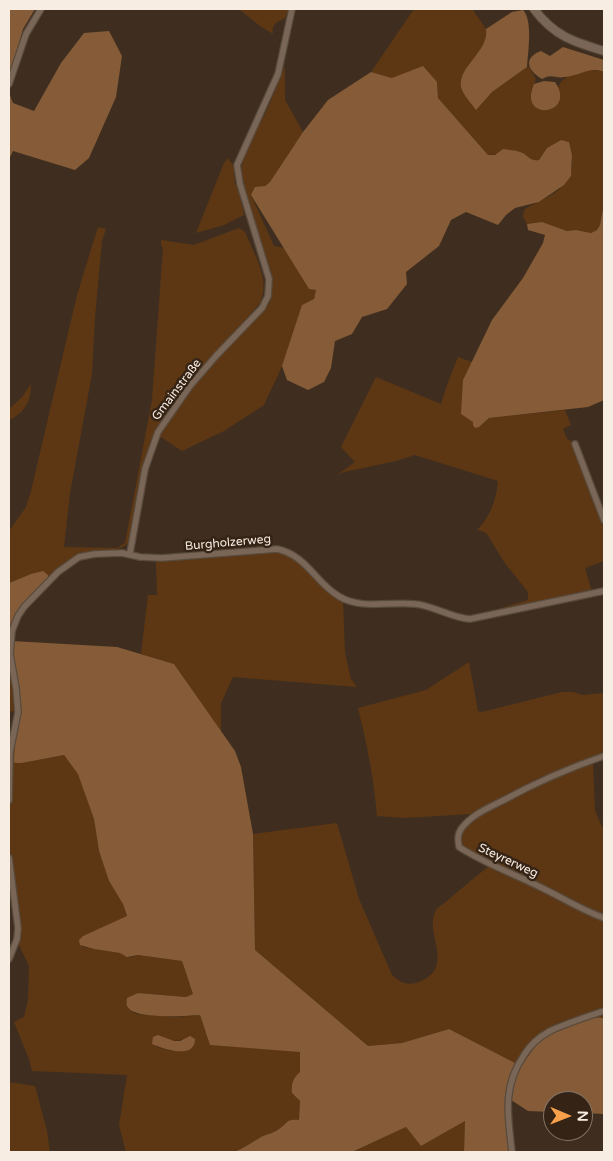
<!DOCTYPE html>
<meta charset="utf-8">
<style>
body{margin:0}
#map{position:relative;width:613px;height:1161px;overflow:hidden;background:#3f2e1f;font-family:"Varela Round",sans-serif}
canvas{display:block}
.frame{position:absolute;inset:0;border:10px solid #f8ede3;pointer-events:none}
.north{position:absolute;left:543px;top:1091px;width:50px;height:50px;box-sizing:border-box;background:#352415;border:1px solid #837467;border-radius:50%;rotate:91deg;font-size:14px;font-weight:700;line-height:20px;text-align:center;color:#f8ede3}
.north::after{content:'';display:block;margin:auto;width:18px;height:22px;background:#f9a04c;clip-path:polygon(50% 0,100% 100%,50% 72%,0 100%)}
</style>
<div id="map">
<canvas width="613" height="1161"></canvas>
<div class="frame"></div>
<div class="north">N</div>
</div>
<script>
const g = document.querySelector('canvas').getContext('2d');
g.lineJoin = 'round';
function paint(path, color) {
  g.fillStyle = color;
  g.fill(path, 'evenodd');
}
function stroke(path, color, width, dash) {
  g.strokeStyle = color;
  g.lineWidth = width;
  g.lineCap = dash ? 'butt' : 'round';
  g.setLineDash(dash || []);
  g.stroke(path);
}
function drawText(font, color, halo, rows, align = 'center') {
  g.font = font + ' "Varela Round",sans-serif';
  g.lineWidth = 5;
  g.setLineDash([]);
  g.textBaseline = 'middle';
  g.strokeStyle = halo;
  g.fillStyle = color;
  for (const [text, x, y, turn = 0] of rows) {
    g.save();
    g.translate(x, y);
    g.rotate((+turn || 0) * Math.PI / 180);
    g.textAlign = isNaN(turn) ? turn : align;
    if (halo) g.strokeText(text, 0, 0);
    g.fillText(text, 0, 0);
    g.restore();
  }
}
const green = new Path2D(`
 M 239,9 L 288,9 L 285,18 C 277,22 271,24 273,34 L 260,26 Z
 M 414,9 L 474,9 L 473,10 L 486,29 L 487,34 L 484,46 L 469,64 L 463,77 L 476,109 L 492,92 L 527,67 L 529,67 L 536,79 L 531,92 L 559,100 C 559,96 558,91 558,88 C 562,72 592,67 604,72 L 604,204 L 600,225 L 597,230 L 591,233 L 576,230 L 567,231 L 542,222 L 527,224 L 523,217 L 524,210 C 530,205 535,204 541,201 C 570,185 577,175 569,142 L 561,140 L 547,148 L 539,160 C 531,162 527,157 522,152 L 488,155 L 438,98 L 437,82 L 392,78 L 371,72 Z
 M 285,66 L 285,100 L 303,132 L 270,182 L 251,195 L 274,246 L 285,248 L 309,289 L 316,290 L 314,298 L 264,405 L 224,431 L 182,451 L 161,437 L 155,446 C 178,393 231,344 270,302 C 275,277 263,256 257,233 C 251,213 246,192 241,172 C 242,150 256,133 265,114 C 273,98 278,82 285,66 Z
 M 228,158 L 234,167 L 235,184 L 239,191 L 244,215 L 224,225 L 196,233 L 224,163 Z
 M 98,227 L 106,229 L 102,241 L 95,317 L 92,374 L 70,493 L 64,547 L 117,548 L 125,543 L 152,400 L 163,248 L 161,245 L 161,240 L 194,245 L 239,228 L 245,232 C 254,254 271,280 260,303 L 181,394 L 158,428 L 150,445 L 142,476 L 131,540 C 116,557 99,547 80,555 C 67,559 59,569 49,579 L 31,574 L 9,583 L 9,531 L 26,507 L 31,491 L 77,295 Z
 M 458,357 L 472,362 L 463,380 L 479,427 L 489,418 L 565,410 L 571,425 L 563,429 L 567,439 L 571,441 L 604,528 L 604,561 L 585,568 L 592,592 L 475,616 L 528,600 L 528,592 L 504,562 L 487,534 L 482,531 L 477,530 C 491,516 496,500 498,481 L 415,455 L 396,461 L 344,472 L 337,475 L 355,462 L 341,447 L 376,377 L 441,404 L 447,385 Z
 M 31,384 C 31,401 25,413 9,420 L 9,409 L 22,397 Z
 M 275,552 C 305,558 319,586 343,602 L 345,653 L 351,679 L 357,687 L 233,677 L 221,703 L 221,732 L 174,664 L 141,654 L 148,595 L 157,595 L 156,560 Z
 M 9,661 L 15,694 L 16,712 L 9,711 Z
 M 469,662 L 478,711 L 482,712 L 562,692 L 573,692 L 582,695 L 604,693 L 604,758 L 593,762 L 595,811 L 604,831 L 604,1018 L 584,1016 L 546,1032 L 521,1066 L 449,1029 L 402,1043 L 368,1046 L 255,950 L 253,834 L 337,823 L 359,899 L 392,975 C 401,983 407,986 419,982 C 457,967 423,933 436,910 C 438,907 445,903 448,900 C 461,889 475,877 489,866 L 458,848 C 451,829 459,827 471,814 L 404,818 L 377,816 C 374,779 367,744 358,708 L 426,690 Z
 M 15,742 L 22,763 L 64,755 L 79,774 L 94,819 L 99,851 L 109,881 L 123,904 L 127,917 L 83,936 L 83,947 L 120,953 L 131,957 L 138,955 L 182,961 L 193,994 L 186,997 L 138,993 L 127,1007 L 136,1014 L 146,1015 L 179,1017 L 200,1015 L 210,1045 L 300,1051 L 300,1072 L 295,1077 L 292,1093 L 300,1101 L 299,1121 C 285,1119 289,1122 279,1129 C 274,1133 267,1134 261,1137 C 252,1142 244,1148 234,1152 L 126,1152 L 119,1125 L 127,1075 L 32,1071 L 29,1059 L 14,1022 L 24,1017 L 28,1000 L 29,966 L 18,943 L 20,920 L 10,853 L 9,820 L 13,750 ZM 158,1035 C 167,1039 175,1044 184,1038 L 172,1051 L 157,1047 Z
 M 9,1082 L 35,1086 L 47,1131 L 50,1152 L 9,1151 Z
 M 465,1121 L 464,1152 L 352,1152 L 406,1127 L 421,1146 Z`);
const forest = new Path2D(`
 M 9,9 L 35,9 L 23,29 L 9,77 Z
 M 523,10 C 533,20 528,52 527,67 L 492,92 L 476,110 C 472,104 465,97 462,90 C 454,68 490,52 486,29 L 512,12 Z
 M 109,31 L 122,56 L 116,97 L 89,158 L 75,170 L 13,151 L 9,159 L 9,93 L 13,103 L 34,111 L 61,63 L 84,33 Z
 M 563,47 L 604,60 L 604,72 C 590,66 579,76 565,77 C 555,79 552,73 542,79 C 527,70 523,58 541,51 L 550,56 Z
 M 423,66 L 437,82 L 438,98 L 488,155 L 495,155 L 503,149 C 508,150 515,150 520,152 C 528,154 529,162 539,160 L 547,148 L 561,140 L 569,142 L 572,155 L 571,176 L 564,185 L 539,202 L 515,208 L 506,215 L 498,225 L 466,212 L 451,220 L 439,246 L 406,272 L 407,284 L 387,309 L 362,317 L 352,334 L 335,341 L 331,368 L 324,382 L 308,390 L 287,380 L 282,366 L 302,305 L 314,299 L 316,290 L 309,289 L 251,195 L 255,187 L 265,186 L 270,182 L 303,132 L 328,100 L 371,72 L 392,78 Z
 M 544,81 L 555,82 C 578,115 517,123 534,84 Z
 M 604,204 L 604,400 L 588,407 L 489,418 L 479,427 L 475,428 L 473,425 L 473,422 L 461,414 L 463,380 L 492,320 L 523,278 L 543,243 L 545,235 L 528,230 L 527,224 L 542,222 L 567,231 L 576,230 L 591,233 L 597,230 L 600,225 Z
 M 43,571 L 48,575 L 49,579 L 22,605 L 9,642 L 9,583 L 31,574 Z
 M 12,641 L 117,647 L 174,664 L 235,751 L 241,767 L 253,834 L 255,950 L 368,1046 L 402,1043 L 449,1029 L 521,1066 L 545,1033 L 584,1016 L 604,1018 L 604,1114 L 583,1113 L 583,1101 L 553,1101 L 553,1112 L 528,1111 L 508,1098 L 512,1152 L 464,1152 L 465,1121 L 421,1146 L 406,1127 L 352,1152 L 234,1152 C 244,1148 252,1142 261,1137 C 267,1134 274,1133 279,1129 C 289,1122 286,1119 299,1120 L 300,1101 L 292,1093 C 291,1084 293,1078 300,1072 L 300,1052 L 210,1045 L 200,1015 C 187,1016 133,1020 127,1006 C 126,1004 127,1000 127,998 L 138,993 L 186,997 L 193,994 L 182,961 L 138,955 L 127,957 L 120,953 L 94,949 L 80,945 L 79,940 L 83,936 L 127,916 L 123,904 L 109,881 L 99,851 L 94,819 L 78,774 L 64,755 L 22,763 L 15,763 L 14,761 L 15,742 L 20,707 Z
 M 158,1035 L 174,1041 L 180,1041 L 190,1036 L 195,1039 C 195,1060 163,1049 152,1044 L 153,1037 Z`);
const street = new Path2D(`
 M 9,84 L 26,34 L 41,9
 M 575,444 L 604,520
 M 130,553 L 145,469 L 158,432 L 190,386 L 216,356 L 262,308 L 268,296 L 269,279 L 240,184 L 237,165 L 278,74 L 292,9
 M 604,756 C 569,768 535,783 502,801 C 488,808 471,815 461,829 C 457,835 458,840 459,847 C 485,864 515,874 542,888 C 563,898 582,910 604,918
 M 9,800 L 10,752 L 18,712 L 16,688 L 10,654 L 12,631 L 18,616 L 24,607 L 58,572 L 79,557 L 95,554 L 122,553 L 140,557 L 162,558 L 277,549 C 307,555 316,584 340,597 C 363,610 391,601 415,604 C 435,606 451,618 470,619 L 604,591
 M 9,858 L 18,928 L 17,939 L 9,959
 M 512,1152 C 508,1116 502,1087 524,1055 C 530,1045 539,1037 550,1031 C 567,1023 586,1017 604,1011`);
const secondary = new Path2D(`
 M 534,9 C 554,36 574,42 604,51`);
const streetNames = [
 ["Gmainstraße",177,390,-53],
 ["Burgholzerweg",228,543,-5],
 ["Steyrerweg",508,861,25]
];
paint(green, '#5d3713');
paint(forest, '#855c37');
stroke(street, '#584a3c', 8);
stroke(secondary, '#584a3c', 10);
stroke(street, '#7a6656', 5.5);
stroke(secondary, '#7a6656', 8);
drawText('12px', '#f8ede3', '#352415', streetNames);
</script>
